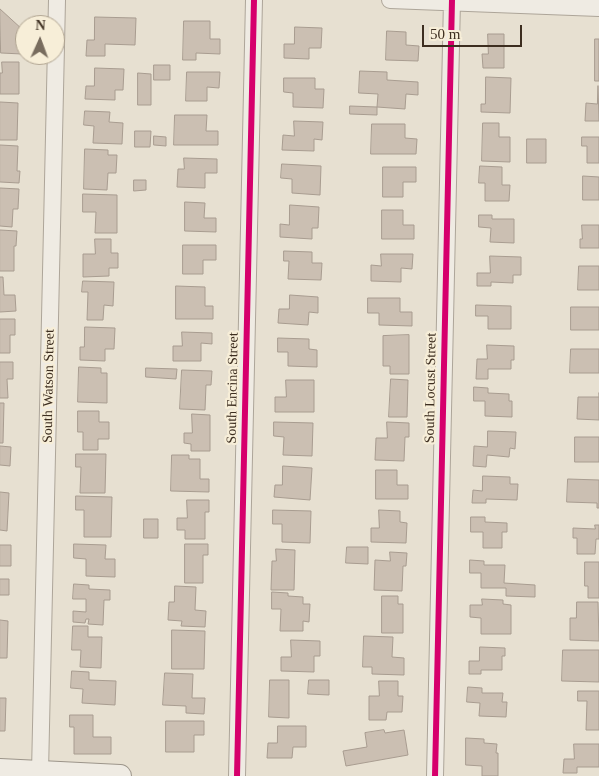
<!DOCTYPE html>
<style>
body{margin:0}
#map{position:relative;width:599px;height:776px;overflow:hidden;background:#e7e0d1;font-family:"Times New Roman",serif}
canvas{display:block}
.north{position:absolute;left:15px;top:15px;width:50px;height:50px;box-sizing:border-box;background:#f7eed8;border:1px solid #ada18e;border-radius:50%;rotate:2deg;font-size:14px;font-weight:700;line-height:20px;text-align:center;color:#3d2e20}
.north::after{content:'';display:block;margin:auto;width:18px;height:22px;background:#786c5e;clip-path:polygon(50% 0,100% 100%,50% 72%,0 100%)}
.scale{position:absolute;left:422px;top:25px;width:100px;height:22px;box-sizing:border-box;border:2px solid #3d2e20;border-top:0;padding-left:6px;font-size:15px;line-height:18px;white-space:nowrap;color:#3d2e20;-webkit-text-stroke:4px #f7eed8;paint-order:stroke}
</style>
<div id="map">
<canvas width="599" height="776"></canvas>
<div class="north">N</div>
<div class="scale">50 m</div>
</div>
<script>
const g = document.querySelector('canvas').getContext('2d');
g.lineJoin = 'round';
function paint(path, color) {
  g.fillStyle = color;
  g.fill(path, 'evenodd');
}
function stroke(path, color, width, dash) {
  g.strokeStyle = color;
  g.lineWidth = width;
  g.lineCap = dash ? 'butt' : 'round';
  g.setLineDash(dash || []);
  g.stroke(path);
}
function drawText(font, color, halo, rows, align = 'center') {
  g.font = font + ' "Times New Roman",serif';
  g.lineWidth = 4.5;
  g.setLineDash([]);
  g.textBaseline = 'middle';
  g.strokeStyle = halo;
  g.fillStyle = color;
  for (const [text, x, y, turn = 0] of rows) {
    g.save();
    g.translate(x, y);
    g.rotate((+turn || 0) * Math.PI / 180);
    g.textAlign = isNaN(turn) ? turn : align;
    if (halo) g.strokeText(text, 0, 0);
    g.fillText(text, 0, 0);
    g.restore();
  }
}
const building = new Path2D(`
 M 0,9 L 23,30 L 22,54 L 1,53 Z
 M 95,17 L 136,18 L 135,45 L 105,44 L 105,56 L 86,56 L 87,40 L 94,40 Z
 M 184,21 L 210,21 L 210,39 L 220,39 L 220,54 L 196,53 L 196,60 L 183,60 Z
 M 295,27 L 322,28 L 321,48 L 309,48 L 309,59 L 284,58 L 284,44 L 294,44 Z
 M 387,31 L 406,32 L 406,45 L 419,46 L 418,61 L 386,60 Z
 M 488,34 L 504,34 L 504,68 L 483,68 L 482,54 L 488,54 Z
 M 595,39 L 599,39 L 599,81 L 595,81 Z
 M 2,62 L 19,62 L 19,94 L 0,94 L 0,73 L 2,73 Z
 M 154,65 L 170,65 L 170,80 L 154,80 Z
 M 95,68 L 124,69 L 123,90 L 115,90 L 115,100 L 85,99 L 86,86 L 94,86 Z
 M 360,71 L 387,72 L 387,80 L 418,82 L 418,95 L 406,94 L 405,109 L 377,107 L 378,94 L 359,93 Z
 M 187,72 L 220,72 L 219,88 L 207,87 L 207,101 L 186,101 Z
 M 138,73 L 151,74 L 151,105 L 138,105 Z
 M 486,77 L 511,78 L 510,113 L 481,112 L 481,104 L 485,104 Z
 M 284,78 L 315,78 L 315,89 L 324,89 L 323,108 L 293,107 L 293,93 L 284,92 Z
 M 598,86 L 599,121 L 585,121 L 586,103 L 597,104 Z
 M 0,102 L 18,103 L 17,140 L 0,140 Z
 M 350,106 L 377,107 L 377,115 L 350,114 Z
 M 85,111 L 110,112 L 109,122 L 123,123 L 122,144 L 93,143 L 94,126 L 84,125 Z
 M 175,115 L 207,115 L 206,131 L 218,131 L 218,145 L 174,145 Z
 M 294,121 L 323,122 L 322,140 L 314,139 L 314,151 L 282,150 L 283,135 L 294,136 Z
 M 483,123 L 499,123 L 499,137 L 510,137 L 510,162 L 482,161 Z
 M 372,124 L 405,124 L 405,138 L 417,139 L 416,154 L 371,154 Z
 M 135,131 L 151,131 L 150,147 L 135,147 Z
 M 154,136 L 166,137 L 166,146 L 154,145 Z
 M 582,137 L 599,137 L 599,163 L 587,163 L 587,146 L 582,146 Z
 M 527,139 L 546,139 L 546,163 L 527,163 Z
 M 0,145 L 18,146 L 17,171 L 20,171 L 19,183 L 0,182 Z
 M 85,149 L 108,150 L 108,155 L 117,155 L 116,173 L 108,173 L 107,190 L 84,189 Z
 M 184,158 L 217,159 L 217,173 L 205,173 L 205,188 L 177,187 L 178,169 L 184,169 Z
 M 282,164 L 321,166 L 320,195 L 292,193 L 292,179 L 281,178 Z
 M 480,166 L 502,167 L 502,185 L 510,185 L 509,201 L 485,201 L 485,183 L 479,183 Z
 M 383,167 L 416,167 L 416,182 L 403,182 L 403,197 L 383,197 Z
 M 583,176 L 599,177 L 599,200 L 583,200 Z
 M 134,180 L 146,180 L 146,190 L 134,191 Z
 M 0,188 L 19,189 L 18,209 L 13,209 L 12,227 L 0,226 Z
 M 83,194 L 117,195 L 117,233 L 95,233 L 96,212 L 83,212 Z
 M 185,202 L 205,203 L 204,218 L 216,218 L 216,232 L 185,231 Z
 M 290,205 L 319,207 L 318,228 L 312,228 L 312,239 L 280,237 L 280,224 L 289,225 Z
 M 382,210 L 403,210 L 403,225 L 414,225 L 414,239 L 382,239 Z
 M 479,215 L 492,215 L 492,219 L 514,219 L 514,243 L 490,242 L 491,228 L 479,227 Z
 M 582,225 L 599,225 L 599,248 L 580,248 L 580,239 L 582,239 Z
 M 0,230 L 17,231 L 16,246 L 14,246 L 14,271 L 0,271 Z
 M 95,239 L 111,239 L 111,253 L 118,253 L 118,268 L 109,268 L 109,276 L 83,277 L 83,254 L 95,254 Z
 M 183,245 L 216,245 L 216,260 L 203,260 L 203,274 L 183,274 Z
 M 284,251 L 312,252 L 312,263 L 322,263 L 321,280 L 288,279 L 289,261 L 284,261 Z
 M 381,254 L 413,254 L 412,269 L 401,268 L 401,282 L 371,281 L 371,265 L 381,266 Z
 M 490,256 L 521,257 L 521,275 L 513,275 L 513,283 L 491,282 L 491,286 L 477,286 L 477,273 L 490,273 Z
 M 579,266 L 599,266 L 599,290 L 578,290 Z
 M 0,277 L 3,277 L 4,295 L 15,295 L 16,311 L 0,312 Z
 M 83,281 L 114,282 L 113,306 L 104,305 L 103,320 L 87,320 L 88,292 L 82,292 Z
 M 176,286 L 205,287 L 205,306 L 213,306 L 213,319 L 176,319 Z
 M 290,295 L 318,297 L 318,313 L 309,312 L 308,325 L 278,323 L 279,309 L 289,309 Z
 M 368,298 L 400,298 L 400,312 L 412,312 L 412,326 L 379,325 L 379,313 L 368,313 Z
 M 476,305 L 511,306 L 511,329 L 488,329 L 488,316 L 476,316 Z
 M 571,307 L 599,307 L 599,330 L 571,330 Z
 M 0,319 L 15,319 L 15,335 L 10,335 L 10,353 L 0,353 Z
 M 85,327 L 115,328 L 114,349 L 105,349 L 105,361 L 80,360 L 80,347 L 84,347 Z
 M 182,332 L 212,333 L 212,344 L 201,343 L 201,361 L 173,361 L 173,346 L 182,346 Z
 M 409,335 L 409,374 L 390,374 L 390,366 L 383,366 L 383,336 Z
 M 278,338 L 309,339 L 309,349 L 317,350 L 317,367 L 288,366 L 288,352 L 278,352 Z
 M 487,345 L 514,346 L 514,360 L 511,360 L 511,369 L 488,369 L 488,379 L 476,379 L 477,359 L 487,359 Z
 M 571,349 L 599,349 L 599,373 L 570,373 Z
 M 0,362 L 13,362 L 13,379 L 7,379 L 8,398 L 0,398 Z
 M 79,367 L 101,368 L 101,373 L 107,373 L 107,403 L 78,402 Z
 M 146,368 L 177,369 L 176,379 L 146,377 Z
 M 182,370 L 212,371 L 211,385 L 206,385 L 205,410 L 180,409 Z
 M 391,379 L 408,380 L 407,417 L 389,417 Z
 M 286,380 L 314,380 L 314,412 L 275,412 L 275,397 L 286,397 Z
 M 474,387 L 488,388 L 488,393 L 509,394 L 509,401 L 512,401 L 512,417 L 485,416 L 485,401 L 474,401 Z
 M 599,393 L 599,420 L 577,419 L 578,397 L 599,397 Z
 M 0,403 L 4,403 L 3,443 L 0,443 Z
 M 78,411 L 99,411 L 99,422 L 109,422 L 109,439 L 98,439 L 98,450 L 83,450 L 83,432 L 78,432 Z
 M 192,414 L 210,415 L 210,451 L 191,451 L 191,444 L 184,443 L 184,433 L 192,433 Z
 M 274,422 L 313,423 L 312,456 L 283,455 L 284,437 L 274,436 Z
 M 387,422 L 409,423 L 409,437 L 405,437 L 404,461 L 375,460 L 376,438 L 387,438 Z
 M 488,431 L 516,432 L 515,449 L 510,448 L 509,457 L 487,455 L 486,467 L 473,466 L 474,446 L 487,447 Z
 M 575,437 L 599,437 L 599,462 L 575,462 Z
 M 0,446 L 11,447 L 10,466 L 0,465 Z
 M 76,454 L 106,454 L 105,493 L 80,493 L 81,467 L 76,467 Z
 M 172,455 L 189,455 L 189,459 L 200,459 L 200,479 L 209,479 L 209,492 L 171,491 Z
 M 283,466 L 312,468 L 310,500 L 274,497 L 275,485 L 282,485 Z
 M 376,470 L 397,470 L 397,485 L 408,485 L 408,499 L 376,499 Z
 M 483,476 L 510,477 L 510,484 L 518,484 L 517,500 L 486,499 L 486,503 L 472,503 L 473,490 L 482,491 Z
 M 568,479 L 599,480 L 599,508 L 597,508 L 597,503 L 567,502 Z
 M 0,492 L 9,493 L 7,531 L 0,530 Z
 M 76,496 L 112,497 L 111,537 L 84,537 L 84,510 L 76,510 Z
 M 187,500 L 209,500 L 209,512 L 205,512 L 205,539 L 185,539 L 185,530 L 177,530 L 177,518 L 187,518 Z
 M 273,510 L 311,511 L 310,543 L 282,542 L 282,524 L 273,524 Z
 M 379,510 L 400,511 L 400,522 L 407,523 L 406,543 L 371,542 L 371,528 L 379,528 Z
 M 471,517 L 485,517 L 485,522 L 507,523 L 507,532 L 502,532 L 502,548 L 483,548 L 483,532 L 471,532 Z
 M 144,519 L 158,519 L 158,538 L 144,538 Z
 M 595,525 L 599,525 L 599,539 L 596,539 L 595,554 L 577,554 L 577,538 L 573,538 L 573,528 L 595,529 Z
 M 74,544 L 106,545 L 105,559 L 115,559 L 115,577 L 86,576 L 86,559 L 74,558 Z
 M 185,544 L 208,544 L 208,555 L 203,555 L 203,583 L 185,583 Z
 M 0,545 L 11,545 L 11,566 L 0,566 Z
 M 347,547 L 368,547 L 368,564 L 346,563 Z
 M 276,549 L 295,550 L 294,590 L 271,590 L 272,561 L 276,561 Z
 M 390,552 L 407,553 L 406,566 L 403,566 L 402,591 L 374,590 L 375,560 L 390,561 Z
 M 470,560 L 484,561 L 484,565 L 505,565 L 504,583 L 535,585 L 535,597 L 506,596 L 506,588 L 481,588 L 481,573 L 470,573 Z
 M 585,562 L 599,562 L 599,598 L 588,598 L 588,586 L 585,586 Z
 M 0,579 L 9,579 L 9,595 L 0,595 Z
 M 74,584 L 89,585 L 89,589 L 110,590 L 110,600 L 104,600 L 103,625 L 88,624 L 89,619 L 86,619 L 85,623 L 73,622 L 73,611 L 86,612 L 86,599 L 73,599 Z
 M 175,586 L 196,587 L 195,610 L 206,611 L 205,627 L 181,626 L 182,621 L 168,620 L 169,602 L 174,602 Z
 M 272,592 L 288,593 L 288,596 L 303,597 L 303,604 L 310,604 L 309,622 L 303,621 L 303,631 L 280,631 L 281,609 L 272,609 Z
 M 382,596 L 398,596 L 398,604 L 403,604 L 403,633 L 382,633 Z
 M 482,599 L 503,600 L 503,604 L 511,605 L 511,634 L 481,634 L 481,618 L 470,617 L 470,605 L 482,605 Z
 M 577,602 L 598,602 L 599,641 L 570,640 L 570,618 L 576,618 Z
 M 0,620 L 8,621 L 7,658 L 0,658 Z
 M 73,626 L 88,626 L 88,637 L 102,637 L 101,668 L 80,667 L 81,650 L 72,650 Z
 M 172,630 L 205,631 L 204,669 L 172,669 Z
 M 364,636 L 393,637 L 392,657 L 404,658 L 404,675 L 372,674 L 372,667 L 363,667 Z
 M 291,640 L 320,641 L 320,656 L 314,656 L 314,672 L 281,671 L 281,657 L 291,657 Z
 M 480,647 L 505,648 L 505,656 L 502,656 L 502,670 L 481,670 L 481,674 L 469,674 L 469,661 L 479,661 Z
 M 563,650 L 599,650 L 599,682 L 562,681 Z
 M 72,671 L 89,672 L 89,680 L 116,681 L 115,705 L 82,703 L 83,689 L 71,688 Z
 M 165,673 L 193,674 L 192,698 L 205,698 L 204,714 L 186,713 L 186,706 L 163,705 Z
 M 270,680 L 289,680 L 289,718 L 269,717 Z
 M 309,680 L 329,680 L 329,695 L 308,694 Z
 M 379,681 L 398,681 L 398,696 L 403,696 L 402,712 L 387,712 L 386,720 L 369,720 L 369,696 L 379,696 Z
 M 468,687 L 482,688 L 482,693 L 503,693 L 502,702 L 507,702 L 506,717 L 479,716 L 480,703 L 467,702 Z
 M 578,691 L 599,691 L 599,730 L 586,730 L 587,701 L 578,701 Z
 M 0,698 L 6,698 L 5,731 L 0,731 Z
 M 70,715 L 93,715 L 93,737 L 111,737 L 111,754 L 74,754 L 74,727 L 70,727 Z
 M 166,721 L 204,721 L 204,735 L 194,735 L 194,752 L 166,752 Z
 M 278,726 L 306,726 L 306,747 L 293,747 L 292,758 L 267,758 L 268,743 L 277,743 Z
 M 384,730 L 385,733 L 404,730 L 408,755 L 346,766 L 343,751 L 367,747 L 365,733 Z
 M 466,738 L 484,739 L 484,743 L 497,744 L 496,753 L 498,753 L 498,776 L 482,776 L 482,766 L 466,765 Z
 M 574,744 L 599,744 L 599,767 L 577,767 L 577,773 L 563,773 L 564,759 L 574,759 Z`);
const street = new Path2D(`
 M 390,0 L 599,8
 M 40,772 L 57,0
 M 237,776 L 254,0
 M 435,776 L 452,0`);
const secondary = new Path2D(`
 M 0,770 L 120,776`);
const cycleway = new Path2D(`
 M 237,776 L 254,0
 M 435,776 L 452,0`);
const streetNames = [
 ["South Watson Street",49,386,-89],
 ["South Encina Street",233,388,-89],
 ["South Locust Street",431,388,-89]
];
paint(building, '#cbbfb2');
stroke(building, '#a89c90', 1);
stroke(street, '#ada599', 18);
stroke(secondary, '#9c958a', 24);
stroke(street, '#efebe3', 16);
stroke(secondary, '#efebe3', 22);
stroke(cycleway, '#d6006c', 6);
drawText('14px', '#3d2e20', '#f7eed8', streetNames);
</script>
